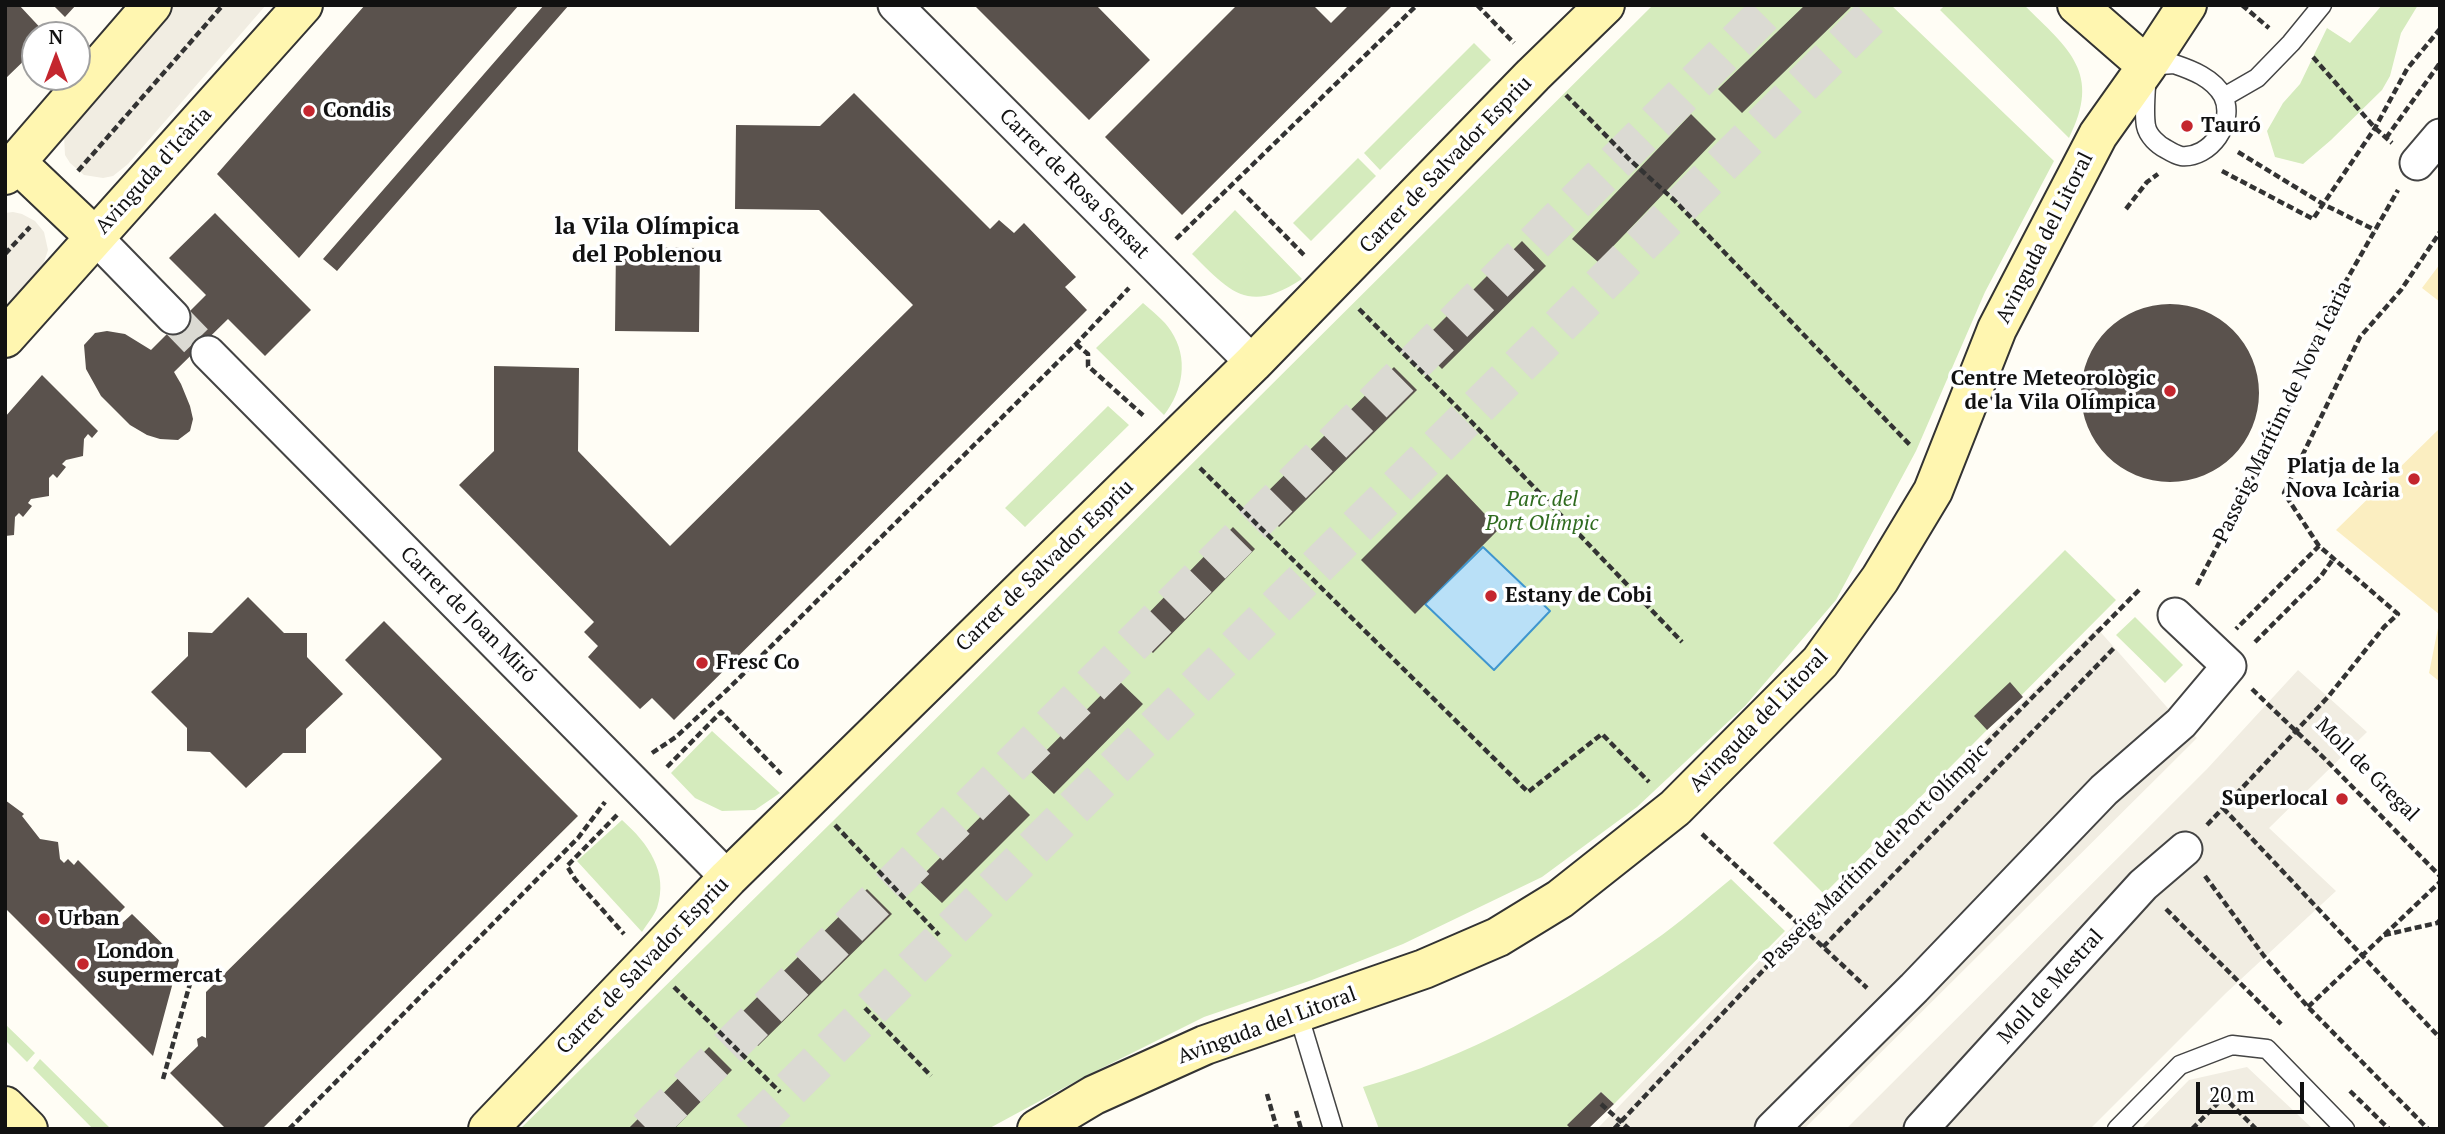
<!DOCTYPE html>
<meta charset="utf-8">
<style>
body{margin:0}
#map{position:relative;width:2445px;height:1134px;overflow:hidden;background:#fffdf5;font-family:"PT Serif",serif}
canvas{display:block}
.frame{position:absolute;inset:0;border:7px solid #111;pointer-events:none}
.north{position:absolute;left:21px;top:21px;width:70px;height:70px;box-sizing:border-box;background:#fff;border:2px solid #a0a0a0;border-radius:50%;rotate:0deg;font-size:19px;font-weight:700;line-height:28px;text-align:center;color:#111}
.north::after{content:'';display:block;margin:auto;width:24px;height:32px;background:#c4262e;clip-path:polygon(50% 0,100% 100%,50% 72%,0 100%)}
.scale{position:absolute;left:2196px;top:1082px;width:108px;height:32px;box-sizing:border-box;border:4px solid #111;border-top:0;padding-left:9px;font-size:21px;line-height:24px;white-space:nowrap;color:#111;-webkit-text-stroke:5px #fff;paint-order:stroke}
</style>
<div id="map">
<canvas width="2445" height="1134"></canvas>
<div class="frame"></div>
<div class="north">N</div>
<div class="scale">20 m</div>
</div>
<script>
const g = document.querySelector('canvas').getContext('2d');
g.lineJoin = 'round';
function paint(path, color) {
  g.fillStyle = color;
  g.fill(path, 'evenodd');
}
function stroke(path, color, width, dash) {
  g.strokeStyle = color;
  g.lineWidth = width;
  g.lineCap = dash ? 'butt' : 'round';
  g.setLineDash(dash || []);
  g.stroke(path);
}
function drawText(font, color, halo, rows, align = 'center') {
  g.font = font + ' "PT Serif",serif';
  g.lineWidth = 7;
  g.setLineDash([]);
  g.textBaseline = 'middle';
  g.strokeStyle = halo;
  g.fillStyle = color;
  for (const [text, x, y, turn = 0] of rows) {
    g.save();
    g.translate(x, y);
    g.rotate((+turn || 0) * Math.PI / 180);
    g.textAlign = isNaN(turn) ? turn : align;
    if (halo) g.strokeText(text, 0, 0);
    g.fillText(text, 0, 0);
    g.restore();
  }
}
const green = new Path2D(`
 M 1653,5 L 1891,5 L 2054,161 L 1985,292 L 1916,451 L 1836,600 L 1745,706 L 1637,807 L 1542,877 L 1403,944 L 1312,980 L 1204,1017 L 1084,1077 L 988,1129 L 520,1129 L 832,822 Z
 M 1945,5 L 2024,5 C 2069,49 2102,73 2069,138 L 1940,10 Z
 M 2382,5 L 2418,5 L 2401,33 L 2390,76 L 2382,90 L 2331,140 L 2303,164 L 2275,157 L 2267,131 L 2283,103 L 2300,84 L 2327,28 L 2350,43 Z
 M 1474,43 L 1491,60 L 1380,170 L 1364,153 Z
 M 1358,158 L 1376,176 L 1311,241 L 1293,223 Z
 M 1235,210 L 1302,279 C 1249,314 1231,293 1192,254 Z
 M 1143,303 C 1152,311 1164,320 1171,331 C 1189,358 1183,391 1164,415 L 1096,348 Z
 M 1108,406 L 1129,425 L 1025,527 L 1005,508 Z
 M 2065,550 L 2116,600 L 1824,894 L 1773,843 Z
 M 2135,617 L 2183,665 L 2165,683 L 2116,635 Z
 M 712,731 L 780,793 L 755,810 L 722,811 L 695,798 L 671,773 Z
 M 622,820 C 648,843 669,872 657,908 C 654,916 647,924 642,932 L 577,861 Z
 M 1731,879 L 1785,931 L 1614,1104 L 1601,1092 L 1568,1125 L 1571,1129 L 1379,1129 L 1363,1087 C 1467,1058 1564,1004 1652,942 C 1680,923 1705,900 1731,879 Z
 M 5,1024 L 35,1053 L 27,1062 L 5,1040 Z
 M 40,1059 L 111,1129 L 93,1129 L 33,1068 Z`);
const sand = new Path2D(`
 M 2440,264 L 2440,302 L 2422,288 Z
 M 2440,428 L 2440,615 L 2336,530 Z
 M 2440,618 L 2440,682 L 2429,673 Z`);
const plaza = new Path2D(`
 M 170,5 L 266,5 L 128,164 L 113,176 L 103,178 L 84,175 L 70,163 L 65,155 L 64,135 Z
 M 13,212 L 22,214 L 35,221 L 44,232 L 48,250 L 42,268 L 5,310 L 5,213 Z
 M 2097,628 L 2181,723 L 2197,738 L 1804,1129 L 1597,1129 L 1797,922 L 1818,904 Z
 M 2298,670 L 2367,732 L 2269,828 L 2336,891 L 2226,993 L 2090,1129 L 1846,1129 L 2207,769 Z
 M 2247,1067 L 2313,1129 L 2141,1129 L 2189,1080 Z`);
const water = new Path2D(`
 M 1483,547 L 1550,611 L 1494,670 L 1425,604 Z`);
const building = new Path2D(`
 M 5,5 L 19,5 L 47,35 L 35,35 L 35,50 L 5,79 Z
 M 53,5 L 76,5 L 65,17 Z
 M 365,5 L 519,5 L 299,258 L 217,174 Z
 M 544,5 L 569,5 L 337,271 L 323,259 Z
 M 974,5 L 1096,5 L 1150,60 L 1089,120 Z
 M 1237,5 L 1313,5 L 1331,23 L 1349,5 L 1393,5 L 1182,215 L 1105,137 Z
 M 1805,5 L 1853,5 L 1742,113 L 1718,89 Z
 M 854,93 L 990,229 L 999,220 L 1014,233 L 1024,223 L 1076,277 L 1065,287 L 1087,310 L 674,720 L 652,698 L 640,709 L 588,657 L 598,646 L 584,632 L 594,622 L 459,485 L 494,451 L 494,366 L 579,368 L 578,451 L 670,546 L 913,305 L 819,210 L 735,209 L 736,125 L 820,126 Z
 M 1691,114 L 1716,139 L 1598,262 L 1572,239 Z
 M 2189,121 L 2194,130 L 2185,130 L 2180,122 Z
 M 215,213 L 311,310 L 265,356 L 228,319 L 174,372 L 181,384 L 190,406 L 193,419 L 190,431 L 178,440 L 160,439 L 147,435 L 130,425 L 101,396 L 86,369 L 84,345 L 95,333 L 107,331 L 125,334 L 151,350 L 206,295 L 169,258 Z
 M 1522,241 L 1546,266 L 1442,369 L 1418,345 Z
 M 616,247 L 700,248 L 699,332 L 615,331 Z
 M2081 393a89 89 0 1 1 178 0a89 89 0 1 1-178 0Z
 M 1394,367 L 1417,390 L 1279,527 L 1256,503 Z
 M 42,375 L 98,431 L 92,438 L 88,434 L 84,439 L 83,456 L 66,460 L 62,464 L 66,467 L 57,478 L 53,474 L 49,478 L 49,496 L 31,499 L 28,503 L 32,506 L 23,517 L 19,513 L 15,517 L 14,535 L 5,536 L 5,417 Z
 M 1447,474 L 1499,529 L 1415,614 L 1361,560 Z
 M 1233,527 L 1255,549 L 1153,653 L 1130,632 Z
 M 248,597 L 284,633 L 307,633 L 307,657 L 343,694 L 306,729 L 306,753 L 283,753 L 246,788 L 210,752 L 187,751 L 187,728 L 151,692 L 188,656 L 188,632 L 212,633 Z
 M 384,621 L 578,816 L 262,1129 L 226,1129 L 170,1073 L 198,1046 L 197,1039 L 202,1036 L 206,1038 L 206,992 L 442,759 L 345,660 Z
 M 1117,679 L 1143,704 L 1054,794 L 1028,769 Z
 M 2010,682 L 2023,697 L 1987,730 L 1974,716 Z
 M 1006,791 L 1030,815 L 942,903 L 918,880 Z
 M 5,800 L 24,814 L 22,816 L 40,839 L 58,842 L 60,859 L 64,863 L 68,859 L 74,865 L 78,860 L 125,907 L 113,919 L 119,926 L 132,914 L 179,960 L 153,1056 L 5,908 Z
 M 867,889 L 892,914 L 758,1046 L 733,1021 Z
 M 709,1047 L 732,1070 L 674,1129 L 628,1129 Z
 M 1601,1092 L 1614,1104 L 1588,1129 L 1571,1129 L 1567,1125 Z`);
const streetTunnel = new Path2D(`
 M 173,317 L 208,353`);
const highwayTunnel = new Path2D(`
 M 647,1129 L 1773,5
 M 750,1129 L 1883,5`);
const path = new Path2D(`
 M 1477,5 L 1514,43
 M 2242,5 L 2269,28
 M 2313,57 L 2375,128 L 2392,143
 M 1566,95 L 1630,160 L 1674,200 L 1910,445
 M 2386,138 L 2440,63
 M 2238,152 L 2323,204 L 2375,230
 M 78,171 L 223,5
 M 2222,171 L 2313,219 L 2375,128 L 2407,69 L 2440,29
 M 1240,190 L 1306,257
 M 2126,209 L 2147,182 L 2158,174
 M 1176,239 L 1417,5
 M 5,254 L 30,227
 M 1359,309 L 1463,413 L 1682,642
 M 1076,344 L 1088,354 L 1088,366 L 1145,417
 M 1200,468 L 1528,792 L 1602,734 L 1649,782
 M 2319,546 L 2284,493 L 2360,337 L 2401,290 L 2440,232
 M 2197,585 L 2285,417 L 2318,330 L 2398,190
 M 2255,642 L 2321,576 L 2334,558
 M 2252,689 L 2325,759 L 2440,876
 M 652,753 L 676,737 L 728,689 L 1076,344 L 1129,288
 M 667,767 L 721,712 L 781,774
 M 2223,808 L 2440,1038
 M 617,815 L 567,866 L 575,879 L 624,934
 M 835,825 L 939,935
 M 2207,825 L 2328,697 L 2384,627 L 2398,614 L 2319,546 L 2236,629
 M 1702,834 L 1867,988
 M 2205,876 L 2264,956 L 2308,1007 L 2428,1129
 M 2166,909 L 2281,1024
 M 2384,935 L 2437,923 L 2440,920
 M 1823,947 L 2115,647
 M 674,987 L 780,1092
 M 2308,1007 L 2440,882
 M 865,1008 L 931,1076
 M 163,1079 L 193,973
 M 2350,1091 L 2389,1129
 M 1267,1094 L 1277,1129
 M 1601,1104 L 1629,1129
 M 1296,1111 L 1301,1129
 M 289,1129 L 578,838 L 605,802
 M 1614,1129 L 1803,928 L 2141,588
 M 2192,1129 L 2224,1097 L 2256,1129`);
const lane = new Path2D(`
 M 2174,64 C 2192,70 2213,78 2223,96 C 2236,122 2210,159 2181,156 C 2176,155 2171,152 2166,149 C 2158,145 2148,136 2146,126 C 2143,109 2147,83 2147,66 Z
 M 2224,97 L 2257,78 L 2291,43 L 2322,5
 M 1298,1013 L 1333,1129
 M 2117,1129 L 2180,1065 L 2232,1045 L 2267,1049 L 2345,1129`);
const street = new Path2D(`
 M 895,5 L 1253,363
 M 2417,163 L 2440,136
 M 95,237 L 173,317
 M 208,353 L 728,878
 M 1772,1129 L 1914,988 L 2104,790 L 2181,723 L 2229,666 L 2175,615
 M 1921,1129 L 2143,885 L 2185,849`);
const secondary = new Path2D(`
 M 2077,5 L 2147,66
 M 16,162 L 95,237
 M 5,175 L 152,5
 M 5,338 L 303,5
 M 5,1106 L 28,1129
 M 488,1129 L 728,878 L 1253,363 L 1533,75 L 1605,5
 M 1037,1129 L 1094,1095 L 1205,1045 L 1424,969 L 1498,937 L 1560,899 L 1675,808 L 1820,662 L 1880,579 L 1933,491 L 1997,329 L 2098,135 L 2147,66 L 2187,5`);
const markers = [
 [309,111,7,"#c4262e"],
 [2187,126,7,"#c4262e"],
 [2170,391,7,"#c4262e"],
 [2414,479,7,"#c4262e"],
 [1491,596,7,"#c4262e"],
 [702,663,7,"#c4262e"],
 [2342,799,7,"#c4262e"],
 [44,919,7,"#c4262e"],
 [83,964,7,"#c4262e"]
];
const poiNames = [
 ["Condis",323,111],
 ["Tauró",2201,126],
 ["Centre Meteorològic",2156,379,"right"],
 ["de la Vila Olímpica",2156,403,"right"],
 ["Platja de la",2400,467,"right"],
 ["Nova Icària",2400,491,"right"],
 ["Estany de Cobi",1505,596],
 ["Fresc Co",716,663],
 ["Superlocal",2328,799,"right"],
 ["Urban",58,919],
 ["London",97,952],
 ["supermercat",97,976]
];
const streetNames = [
 ["Carrer de Salvador Espriu",1446,165,-46],
 ["Avinguda d'Icària",154,171,-48],
 ["Carrer de Rosa Sensat",1074,184,45],
 ["Avinguda del Litoral",2045,238,-63],
 ["Passeig Marítim de Nova Icària",2283,412,-64],
 ["Carrer de Salvador Espriu",1045,566,-44],
 ["Carrer de Joan Miró",468,615,45],
 ["Avinguda del Litoral",1759,721,-46],
 ["Moll de Gregal",2367,770,45],
 ["Passeig Marítim del Port Olímpic",1876,856,-45],
 ["Carrer de Salvador Espriu",643,966,-46],
 ["Moll de Mestral",2051,987,-48],
 ["Avinguda del Litoral",1267,1026,-20]
];
const parkNames = [
 ["Parc del",1542,500],
 ["Port Olímpic",1542,524]
];
const quarterNames = [
 ["la Vila Olímpica",647,227],
 ["del Poblenou",647,255]
];
paint(green, '#d5ebbd');
paint(sand, '#fbeec1');
paint(plaza, '#f1ede2');
paint(water, '#b9e0f7');
stroke(water, '#3f96cf', 2);
paint(building, '#5a524d');
stroke(streetTunnel, '#dbdad3', 33, [33, 17]);
stroke(highwayTunnel, '#dbdad3', 38, [38, 19]);
stroke(lane, '#444', 21);
stroke(street, '#444', 37);
stroke(secondary, '#333', 42);
stroke(path, '#333', 4.5, [7, 3.5]);
stroke(lane, '#fff', 18);
stroke(street, '#fff', 33);
stroke(secondary, '#fff6b0', 38);
for (const [x, y, r, color] of markers) {
  const dot = new Path2D();
  dot.arc(x, y, r, 0, 2 * Math.PI);
  g.fillStyle = color;
  g.fill(dot);
  stroke(dot, '#fff', 2.5);
}
drawText('bold 21px', '#111', '#fff', poiNames, 'left');
drawText('21px', '#111', '#fff', streetNames);
drawText('italic 21px', '#2f6b1f', '#fff', parkNames);
drawText('bold 24px', '#111', '#fff', quarterNames);
</script>
